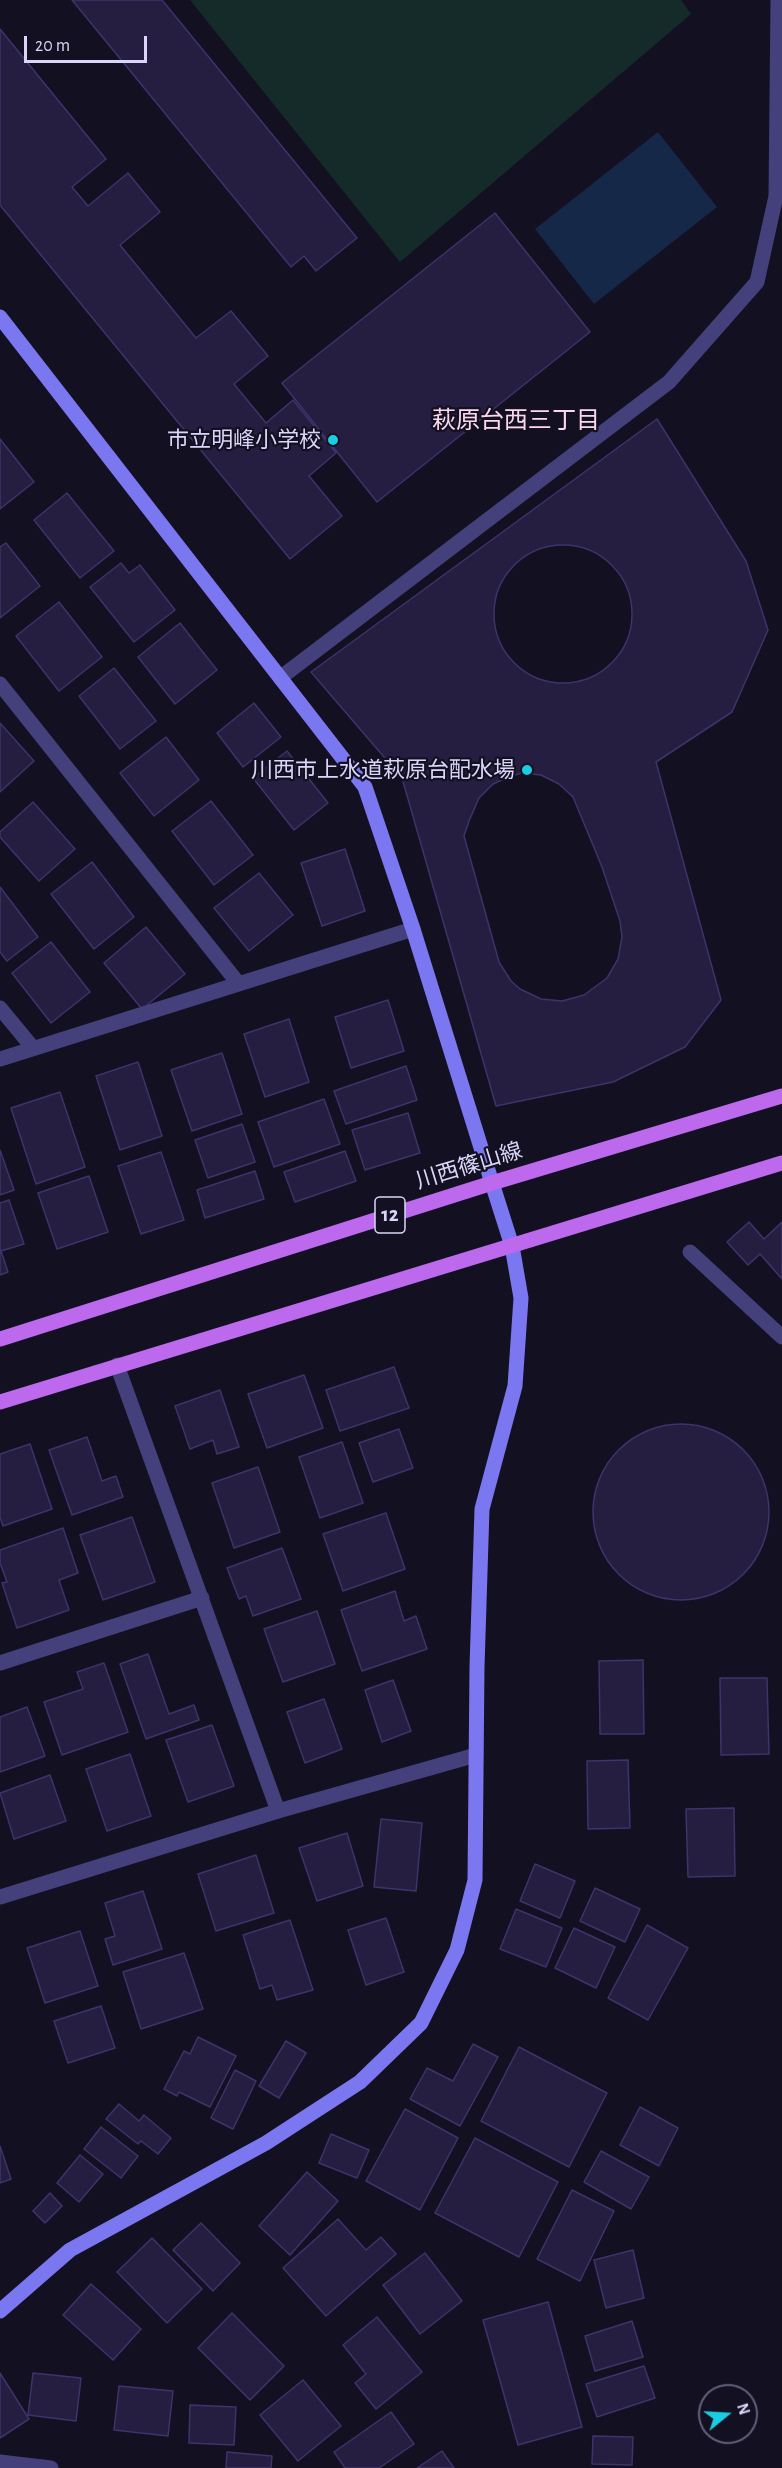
<!DOCTYPE html>
<meta charset="utf-8">
<style>
body{margin:0}
#map{position:relative;width:782px;height:2468px;overflow:hidden;background:#131022;font-family:"Alegreya Sans",sans-serif}
canvas{display:block}
.north{position:absolute;left:698px;top:2384px;width:60px;height:60px;box-sizing:border-box;background:#131022;border:2px solid #635f78;border-radius:50%;rotate:72deg;font-size:16px;font-weight:700;line-height:24px;text-align:center;color:#dad6fa}
.north::after{content:'';display:block;margin:auto;width:21px;height:27px;background:#19cde3;clip-path:polygon(50% 0,100% 100%,50% 72%,0 100%)}
.scale{position:absolute;left:24px;top:36px;width:123px;height:27px;box-sizing:border-box;border:3px solid #dad6fa;border-top:0;padding-left:8px;font-size:18px;line-height:21px;white-space:nowrap;color:#dad6fa;-webkit-text-stroke:4px #131022;paint-order:stroke}
</style>
<div id="map">
<canvas width="782" height="2468"></canvas>
<div class="north">N</div>
<div class="scale">20 m</div>
</div>
<script>
const g = document.querySelector('canvas').getContext('2d');
g.lineJoin = 'round';
function paint(path, color) {
  g.fillStyle = color;
  g.fill(path, 'evenodd');
}
function stroke(path, color, width, dash) {
  g.strokeStyle = color;
  g.lineWidth = width;
  g.lineCap = dash ? 'butt' : 'round';
  g.setLineDash(dash || []);
  g.stroke(path);
}
function drawText(font, color, halo, rows, align = 'center') {
  g.font = font + ' "Alegreya Sans","Noto Sans JP",sans-serif';
  g.lineWidth = 4.5;
  g.setLineDash([]);
  g.textBaseline = 'middle';
  g.strokeStyle = halo;
  g.fillStyle = color;
  for (const [text, x, y, turn = 0] of rows) {
    g.save();
    g.translate(x, y);
    g.rotate((+turn || 0) * Math.PI / 180);
    g.textAlign = isNaN(turn) ? turn : align;
    if (halo) g.strokeText(text, 0, 0);
    g.fillText(text, 0, 0);
    g.restore();
  }
}
const green = new Path2D(`
 M 190,0 L 681,0 L 691,14 L 400,262 Z`);
const water = new Path2D(`
 M 658,132 L 717,207 L 594,304 L 535,229 Z`);
const building = new Path2D(`
 M 72,0 L 162,0 L 357,238 L 316,271 L 304,256 L 291,267 Z
 M 0,29 L 106,159 L 72,187 L 88,206 L 128,173 L 160,212 L 120,245 L 196,338 L 231,311 L 268,356 L 234,384 L 266,423 L 293,400 L 336,453 L 309,476 L 342,516 L 290,559 L 0,205 Z
 M 495,213 L 590,332 L 377,502 L 282,383 Z
 M 657,419 L 746,561 L 768,630 L 732,712 L 656,762 L 721,1000 L 685,1047 L 613,1082 L 496,1106 L 402,778 L 311,672 Z
 M 0,439 L 34,482 L 0,509 Z
 M 67,493 L 114,551 L 80,578 L 34,520 Z
 M 6,543 L 40,586 L 0,618 L 0,547 Z
 M494 614a69 69 0 1 1 138 0a69 69 0 1 1-138 0Z
 M 121,563 L 129,573 L 140,565 L 175,610 L 134,642 L 90,587 Z
 M 59,602 L 102,657 L 59,691 L 16,636 Z
 M 180,623 L 217,670 L 175,704 L 138,657 Z
 M 114,668 L 156,721 L 120,749 L 79,696 Z
 M 254,703 L 281,737 L 243,767 L 217,733 Z
 M 0,723 L 34,761 L 0,792 Z
 M 166,737 L 199,780 L 154,816 L 120,773 Z
 M 287,751 L 328,803 L 294,830 L 253,778 Z
 M 522,773 L 541,775 L 559,784 L 573,797 L 602,867 L 620,921 L 622,937 L 618,959 L 607,978 L 584,995 L 562,1001 L 541,999 L 520,989 L 511,981 L 499,962 L 464,836 L 469,821 L 479,798 L 493,784 L 511,776 Z
 M 211,801 L 253,855 L 214,885 L 172,831 Z
 M 33,802 L 75,849 L 39,881 L 0,837 L 0,832 Z
 M 345,849 L 365,911 L 322,926 L 301,863 Z
 M 92,862 L 134,917 L 94,949 L 51,894 Z
 M 259,873 L 293,915 L 249,951 L 214,908 Z
 M 0,887 L 38,937 L 7,961 L 0,952 Z
 M 146,927 L 185,974 L 142,1009 L 104,963 Z
 M 51,942 L 90,992 L 51,1023 L 12,973 Z
 M 388,1000 L 404,1051 L 351,1068 L 335,1017 Z
 M 289,1019 L 309,1082 L 265,1097 L 244,1034 Z
 M 222,1053 L 242,1114 L 192,1131 L 171,1070 Z
 M 138,1062 L 162,1136 L 120,1150 L 96,1076 Z
 M 406,1066 L 417,1100 L 346,1124 L 334,1091 Z
 M 60,1092 L 85,1167 L 36,1184 L 11,1108 Z
 M 324,1099 L 340,1144 L 274,1167 L 258,1122 Z
 M 408,1113 L 420,1153 L 365,1170 L 352,1130 Z
 M 242,1124 L 255,1162 L 208,1178 L 195,1140 Z
 M 0,1150 L 14,1190 L 0,1195 Z
 M 345,1151 L 356,1181 L 295,1202 L 284,1172 Z
 M 161,1152 L 184,1220 L 141,1234 L 118,1166 Z
 M 255,1171 L 264,1199 L 205,1218 L 197,1190 Z
 M 89,1176 L 108,1232 L 57,1249 L 38,1193 Z
 M 9,1200 L 24,1244 L 1,1251 L 8,1272 L 0,1275 L 0,1203 Z
 M 749,1222 L 764,1239 L 782,1222 L 782,1279 L 760,1254 L 748,1265 L 727,1242 Z
 M 394,1367 L 409,1408 L 340,1431 L 326,1390 Z
 M 304,1375 L 323,1428 L 267,1448 L 248,1394 Z
 M 220,1390 L 239,1447 L 217,1454 L 213,1440 L 190,1449 L 175,1406 Z
 M593 1512a88 88 0 1 1 176 0a88 88 0 1 1-176 0Z
 M 399,1429 L 413,1468 L 373,1482 L 359,1443 Z
 M 87,1437 L 102,1481 L 116,1476 L 123,1497 L 72,1515 L 49,1450 Z
 M 342,1442 L 363,1503 L 320,1518 L 299,1457 Z
 M 30,1444 L 52,1509 L 3,1526 L 0,1517 L 0,1454 Z
 M 258,1467 L 280,1532 L 234,1548 L 212,1483 Z
 M 386,1513 L 405,1569 L 343,1591 L 323,1534 Z
 M 132,1517 L 155,1582 L 103,1600 L 80,1535 Z
 M 63,1528 L 78,1573 L 59,1580 L 69,1610 L 17,1628 L 2,1583 L 7,1582 L 0,1563 L 0,1550 Z
 M 282,1548 L 301,1599 L 253,1616 L 246,1596 L 239,1599 L 227,1568 Z
 M 395,1591 L 404,1621 L 416,1616 L 427,1649 L 362,1671 L 341,1610 Z
 M 317,1611 L 335,1664 L 283,1682 L 264,1629 Z
 M 148,1654 L 169,1714 L 194,1705 L 199,1720 L 146,1739 L 120,1664 Z
 M 643,1660 L 644,1734 L 600,1734 L 599,1661 Z
 M 104,1663 L 128,1732 L 62,1755 L 44,1702 L 83,1689 L 77,1672 Z
 M 720,1678 L 767,1678 L 769,1754 L 721,1755 Z
 M 393,1680 L 411,1731 L 382,1742 L 365,1690 Z
 M 324,1699 L 342,1749 L 305,1763 L 287,1712 Z
 M 27,1707 L 45,1756 L 0,1772 L 0,1717 Z
 M 212,1725 L 234,1786 L 188,1802 L 166,1740 Z
 M 130,1754 L 151,1816 L 107,1831 L 86,1769 Z
 M 628,1760 L 630,1828 L 588,1829 L 587,1761 Z
 M 50,1775 L 66,1821 L 14,1839 L 0,1793 Z
 M 734,1808 L 735,1876 L 688,1877 L 686,1809 Z
 M 381,1819 L 422,1823 L 416,1891 L 374,1887 Z
 M 347,1833 L 363,1886 L 317,1901 L 299,1848 Z
 M 256,1855 L 274,1913 L 216,1931 L 198,1874 Z
 M 535,1864 L 575,1881 L 560,1918 L 520,1901 Z
 M 595,1888 L 640,1909 L 625,1942 L 580,1921 Z
 M 143,1891 L 162,1949 L 113,1965 L 105,1939 L 115,1936 L 105,1903 Z
 M 516,1909 L 562,1928 L 546,1967 L 500,1949 Z
 M 386,1918 L 404,1972 L 366,1985 L 348,1930 Z
 M 290,1920 L 313,1990 L 277,2000 L 272,1985 L 260,1989 L 243,1935 Z
 M 647,1925 L 688,1948 L 648,2020 L 608,1998 Z
 M 574,1928 L 615,1947 L 596,1988 L 555,1968 Z
 M 80,1931 L 98,1986 L 45,2003 L 27,1948 Z
 M 184,1953 L 203,2009 L 141,2029 L 123,1972 Z
 M 101,2006 L 115,2048 L 68,2063 L 54,2021 Z
 M 198,2037 L 236,2056 L 210,2107 L 179,2092 L 177,2096 L 164,2089 L 184,2051 L 190,2054 Z
 M 286,2041 L 306,2053 L 279,2098 L 259,2086 Z
 M 473,2044 L 498,2057 L 460,2126 L 410,2099 L 427,2068 L 453,2081 Z
 M 519,2047 L 607,2093 L 569,2167 L 481,2121 Z
 M 235,2070 L 256,2081 L 233,2129 L 211,2118 Z
 M 119,2104 L 139,2121 L 144,2115 L 171,2138 L 158,2154 L 141,2141 L 138,2144 L 106,2119 Z
 M 640,2107 L 678,2128 L 659,2166 L 620,2145 Z
 M 405,2109 L 458,2138 L 420,2210 L 366,2181 Z
 M 101,2127 L 138,2156 L 121,2178 L 84,2149 Z
 M 331,2134 L 369,2150 L 357,2178 L 319,2163 Z
 M 475,2138 L 558,2182 L 519,2257 L 435,2213 Z
 M 0,2146 L 11,2179 L 0,2183 Z
 M 601,2151 L 649,2177 L 631,2209 L 584,2182 Z
 M 80,2155 L 103,2174 L 79,2202 L 57,2183 Z
 M 307,2172 L 338,2201 L 290,2255 L 259,2226 Z
 M 572,2190 L 614,2211 L 580,2281 L 537,2259 Z
 M 50,2193 L 62,2206 L 45,2223 L 33,2211 Z
 M 338,2219 L 366,2250 L 381,2237 L 396,2254 L 326,2316 L 283,2268 Z
 M 201,2223 L 240,2263 L 213,2291 L 173,2250 Z
 M 152,2238 L 202,2289 L 167,2323 L 117,2272 Z
 M 633,2250 L 644,2298 L 606,2308 L 594,2260 Z
 M 425,2253 L 462,2301 L 420,2334 L 383,2285 Z
 M 91,2284 L 141,2329 L 113,2360 L 63,2315 Z
 M 548,2302 L 582,2427 L 518,2445 L 483,2320 Z
 M 232,2313 L 284,2366 L 250,2400 L 198,2348 Z
 M 377,2317 L 422,2372 L 376,2409 L 355,2383 L 366,2374 L 343,2345 Z
 M 632,2321 L 643,2357 L 595,2371 L 585,2336 Z
 M 644,2366 L 655,2398 L 597,2417 L 586,2384 Z
 M 0,2373 L 29,2419 L 0,2438 Z
 M 33,2373 L 81,2378 L 76,2421 L 28,2415 Z
 M 303,2380 L 341,2426 L 298,2461 L 260,2415 Z
 M 119,2386 L 173,2391 L 168,2436 L 114,2430 Z
 M 190,2405 L 236,2407 L 234,2445 L 189,2443 Z
 M 391,2412 L 414,2444 L 379,2468 L 345,2468 L 334,2452 Z
 M 593,2436 L 633,2437 L 632,2465 L 592,2464 Z
 M 442,2451 L 454,2468 L 417,2468 Z
 M 227,2452 L 272,2456 L 271,2468 L 226,2468 Z`);
const street = new Path2D(`
 M 280,678 L 669,382 L 757,282 L 776,196 L 778,0
 M 0,684 L 238,983
 M 0,1008 L 33,1048
 M 0,1059 L 413,929
 M 690,1252 L 782,1337
 M 117,1365 L 278,1811
 M 0,1663 L 202,1598
 M 0,1897 L 278,1811 L 476,1755
 M 0,2462 L 51,2468`);
const secondary = new Path2D(`
 M 0,317 L 365,787 L 413,929 L 492,1183 L 512,1246 L 521,1298 L 515,1386 L 482,1509 L 477,1667 L 475,1880 L 457,1950 L 421,2023 L 360,2082 L 266,2143 L 70,2250 L 0,2311`);
const primary = new Path2D(`
 M 0,1339 L 492,1183 L 782,1096
 M 0,1402 L 782,1163`);
const markers = [
 [333,440,6,"#19cde3"],
 [527,770,6,"#19cde3"]
];
const shields = [
 [390,1215,30]
];
const shieldNames = [
 ["12",390,1215]
];
const poiNames = [
 ["市立明峰小学校",321,440],
 ["川西市上水道萩原台配水場",515,770]
];
const streetNames = [
 ["川西篠山線",469,1166,-17]
];
const neighbourhoodNames = [
 ["萩原台西三丁目",516,421]
];
paint(green, '#142b2a');
paint(water, '#152847');
paint(building, '#261e40');
stroke(building, '#3e336a', 1.5);
stroke(street, '#43407b', 15);
stroke(secondary, '#7b77f0', 15);
stroke(primary, '#bd69ee', 15);
for (const [x, y, r, color] of markers) {
  const dot = new Path2D();
  dot.arc(x, y, r, 0, 2 * Math.PI);
  g.fillStyle = color;
  g.fill(dot);
  stroke(dot, '#131022', 2);
}
for (const [x, y, w] of shields) {
  const box = new Path2D();
  box.roundRect(x - w / 2, y - 18, w, 36, 4.5);
  g.fillStyle = '#131022';
  g.fill(box);
  stroke(box, '#dad6fa', 1.5);
}
drawText('bold 21px', '#dad6fa', null, shieldNames);
drawText('22px', '#dad6fa', '#131022', poiNames, 'right');
drawText('22px', '#dad6fa', '#131022', streetNames);
drawText('24px', '#fbd7ed', '#131022', neighbourhoodNames);
</script>
